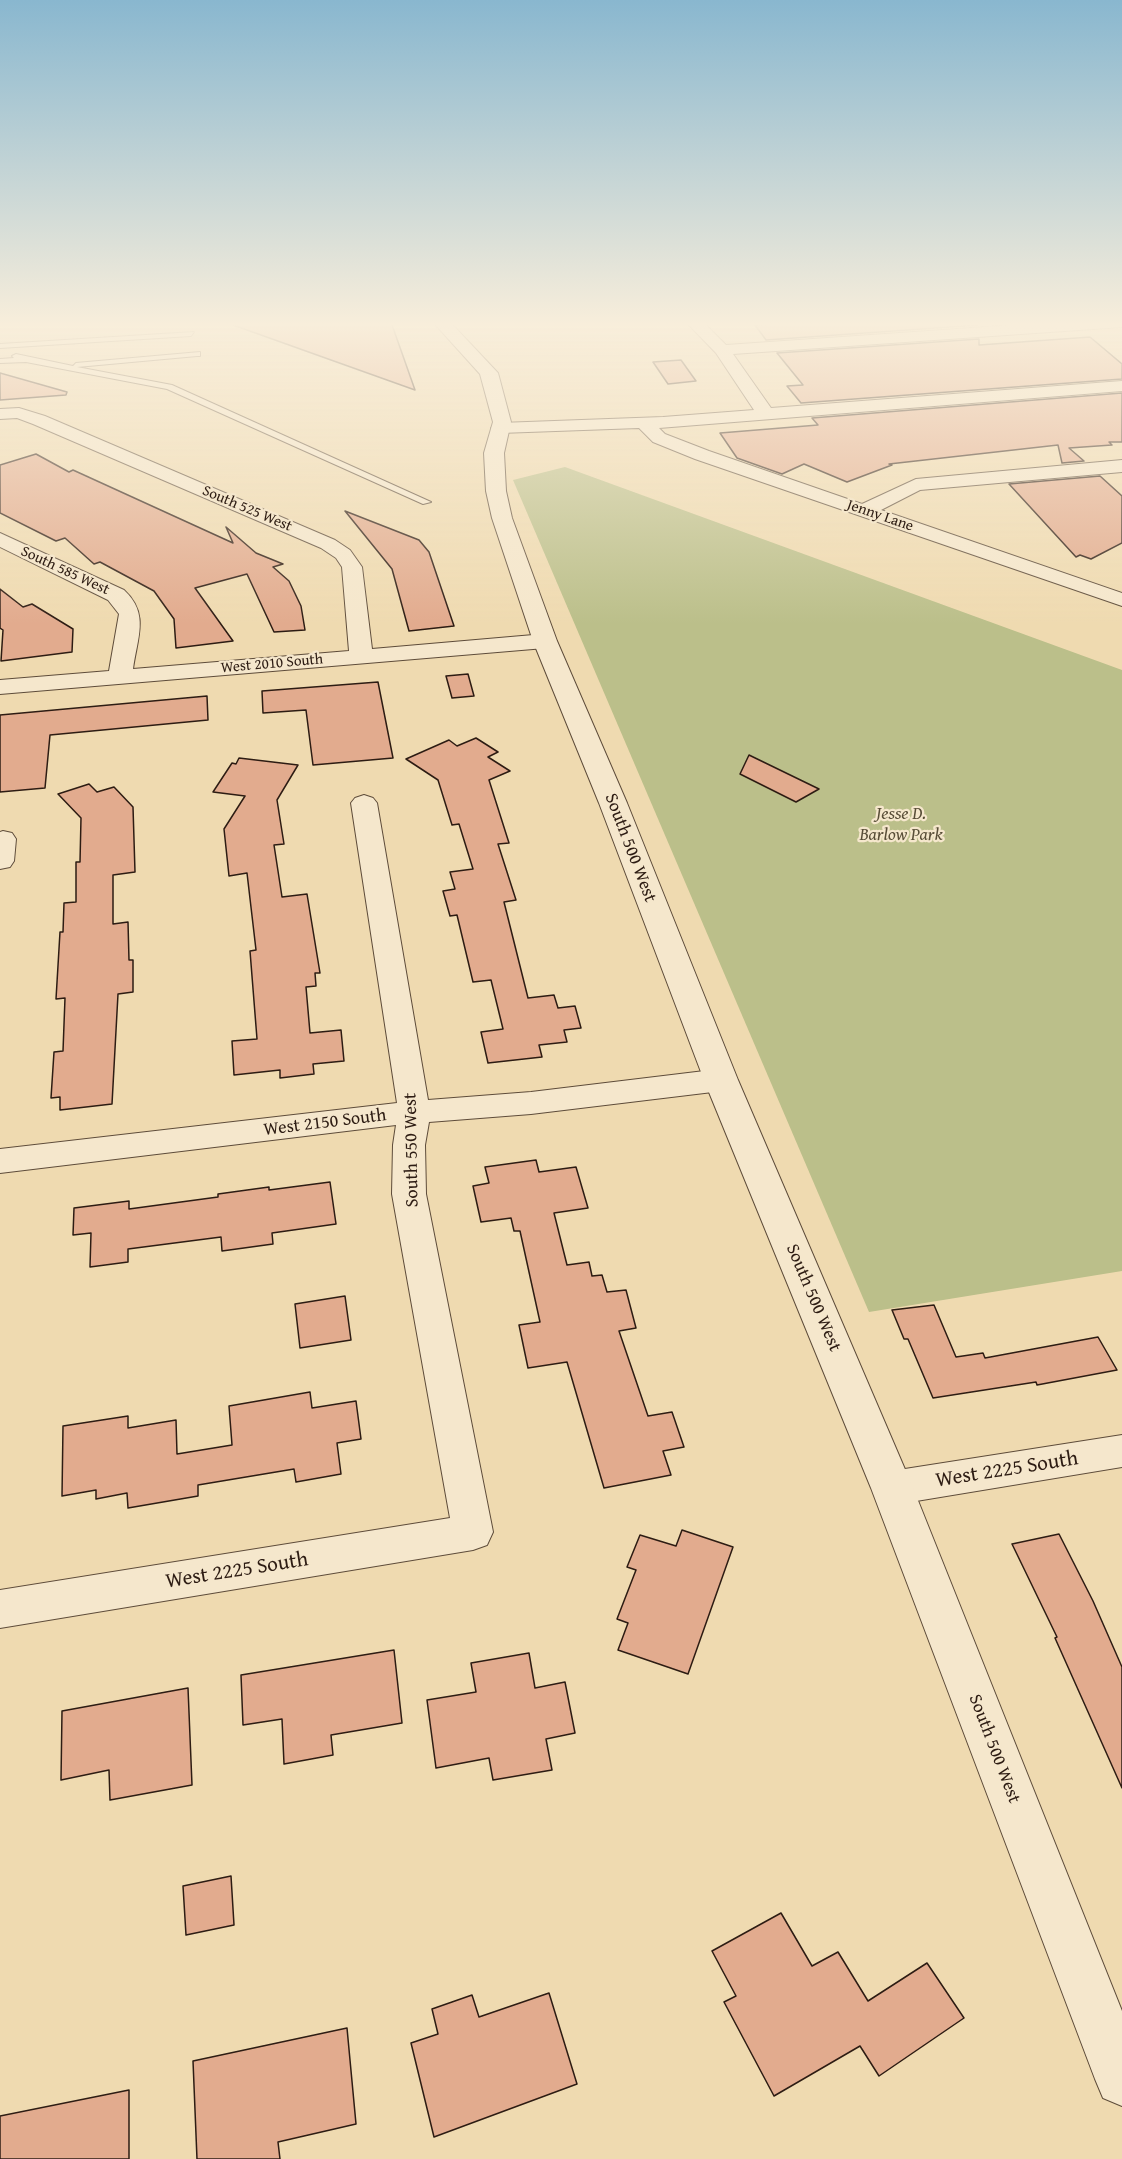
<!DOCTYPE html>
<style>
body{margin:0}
canvas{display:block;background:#efdab0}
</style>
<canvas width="1122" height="2159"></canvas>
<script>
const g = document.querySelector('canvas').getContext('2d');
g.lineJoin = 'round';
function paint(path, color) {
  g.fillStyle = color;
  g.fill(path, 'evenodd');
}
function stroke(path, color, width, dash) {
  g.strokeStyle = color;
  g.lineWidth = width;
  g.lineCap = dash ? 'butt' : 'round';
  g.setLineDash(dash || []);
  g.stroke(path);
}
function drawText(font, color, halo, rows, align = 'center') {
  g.font = font + ' "Gentium Book Plus",serif';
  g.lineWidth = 4.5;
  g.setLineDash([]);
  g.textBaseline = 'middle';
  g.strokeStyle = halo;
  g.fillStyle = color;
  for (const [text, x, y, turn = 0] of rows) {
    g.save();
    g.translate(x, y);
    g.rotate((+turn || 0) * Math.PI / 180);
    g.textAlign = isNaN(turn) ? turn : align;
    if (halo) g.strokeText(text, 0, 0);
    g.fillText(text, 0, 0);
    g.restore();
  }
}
const green = new Path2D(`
 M 565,467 L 1122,670 L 1122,1271 L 869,1312 L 513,480 Z`);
const building = new Path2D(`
 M 234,322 L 391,322 L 415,390 L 233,325 Z
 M 806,322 L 978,322 L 978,325 L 766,340 L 755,325 Z
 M 1090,337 L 1122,364 L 1122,379 L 801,403 L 787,386 L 803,385 L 777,353 L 979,339 L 979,345 Z
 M 681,360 L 696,381 L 668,384 L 653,362 Z
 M 0,373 L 67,392 L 66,395 L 0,400 Z
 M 1122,393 L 1122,442 L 1109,442 L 1112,445 L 1069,448 L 1084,461 L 1062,463 L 1058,445 L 889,464 L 892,465 L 847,482 L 804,464 L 782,474 L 737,458 L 720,433 L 818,425 L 812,418 Z
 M 36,454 L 69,472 L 73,470 L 233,543 L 226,527 L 256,553 L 283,564 L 273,567 L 289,581 L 301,606 L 305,630 L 274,632 L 247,574 L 195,588 L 233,641 L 176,648 L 174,619 L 154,591 L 100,562 L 94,564 L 65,538 L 56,541 L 0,513 L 0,465 Z
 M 1100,476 L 1122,496 L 1122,543 L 1091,559 L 1080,555 L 1076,557 L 1009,484 Z
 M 345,511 L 419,540 L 429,552 L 454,626 L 409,631 L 392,569 Z
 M 0,589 L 23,607 L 32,604 L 73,629 L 72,652 L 1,661 L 3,630 L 0,628 Z
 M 468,674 L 474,696 L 452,698 L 446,676 Z
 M 378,682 L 393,758 L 313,765 L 306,710 L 263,713 L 262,691 Z
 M 207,696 L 208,720 L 50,735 L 45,788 L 0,792 L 0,715 Z
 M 476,738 L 498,752 L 488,757 L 510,771 L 489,780 L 509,843 L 498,844 L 516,900 L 504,902 L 528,998 L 554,995 L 558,1008 L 575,1006 L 581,1028 L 564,1030 L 567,1042 L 539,1045 L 542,1057 L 488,1063 L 481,1032 L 503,1029 L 491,980 L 473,982 L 457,915 L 450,916 L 443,891 L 455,889 L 450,872 L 473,869 L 459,824 L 452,825 L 438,780 L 406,759 L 449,740 L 457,746 Z
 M 749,755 L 819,789 L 796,802 L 740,774 Z
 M 239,758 L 298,765 L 277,800 L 284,844 L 274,845 L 282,897 L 307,894 L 320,973 L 315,973 L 316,986 L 306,987 L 310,1033 L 341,1030 L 344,1061 L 313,1064 L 314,1074 L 280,1078 L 280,1070 L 234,1075 L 232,1041 L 257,1039 L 250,951 L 256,950 L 247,873 L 229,876 L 224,829 L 245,796 L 213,792 L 232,763 L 236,764 Z
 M 89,784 L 97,792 L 114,787 L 133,807 L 135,872 L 113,875 L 113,924 L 128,922 L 129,960 L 133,960 L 133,992 L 118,994 L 112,1104 L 60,1110 L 60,1097 L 51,1098 L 54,1052 L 63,1051 L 65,998 L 56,999 L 60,932 L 63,932 L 64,903 L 76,902 L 76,862 L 80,862 L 81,818 L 58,794 Z
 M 536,1160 L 539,1172 L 576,1167 L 588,1208 L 554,1213 L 567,1265 L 589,1262 L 592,1276 L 602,1275 L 607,1292 L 626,1290 L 636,1328 L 619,1331 L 648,1416 L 672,1412 L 684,1447 L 663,1451 L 671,1475 L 604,1488 L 567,1362 L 528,1368 L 519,1325 L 540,1322 L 520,1231 L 514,1231 L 511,1218 L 481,1222 L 473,1186 L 489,1183 L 485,1167 Z
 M 330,1182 L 336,1224 L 272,1233 L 273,1244 L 222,1251 L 221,1237 L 128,1249 L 128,1262 L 90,1267 L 91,1233 L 73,1235 L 74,1208 L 129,1201 L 129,1209 L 218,1197 L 218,1194 L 269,1187 L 269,1190 Z
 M 345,1296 L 351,1340 L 300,1348 L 295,1304 Z
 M 934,1305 L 956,1357 L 983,1353 L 985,1358 L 1098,1337 L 1117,1370 L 1037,1385 L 1036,1382 L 933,1398 L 908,1339 L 904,1339 L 892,1310 Z
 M 310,1392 L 312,1408 L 356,1401 L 361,1439 L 337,1443 L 341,1474 L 296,1482 L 294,1469 L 198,1485 L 198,1496 L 128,1508 L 127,1493 L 96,1499 L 96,1490 L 62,1496 L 63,1426 L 128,1416 L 128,1428 L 176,1420 L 177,1454 L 232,1445 L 229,1406 Z
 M 682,1530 L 733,1547 L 688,1674 L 618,1650 L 628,1623 L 617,1619 L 636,1570 L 627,1567 L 640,1535 L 676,1546 Z
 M 1059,1534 L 1093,1601 L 1122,1667 L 1122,1788 L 1055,1638 L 1057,1637 L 1012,1544 Z
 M 394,1650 L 402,1723 L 331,1735 L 333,1755 L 284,1764 L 282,1719 L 243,1725 L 241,1675 Z
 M 529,1653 L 535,1688 L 565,1682 L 575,1733 L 546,1739 L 552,1770 L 493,1780 L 489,1758 L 436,1768 L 427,1700 L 476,1692 L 471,1663 Z
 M 188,1688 L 192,1785 L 110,1800 L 109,1770 L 61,1780 L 62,1711 Z
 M 231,1876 L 234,1925 L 186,1935 L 183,1886 Z
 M 781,1913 L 812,1966 L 838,1952 L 868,2001 L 927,1963 L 964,2018 L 879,2076 L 860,2046 L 774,2096 L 724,2002 L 736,1996 L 712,1951 Z
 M 549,1993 L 577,2084 L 434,2137 L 411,2043 L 438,2034 L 432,2009 L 472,1995 L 479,2017 Z
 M 347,2028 L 356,2124 L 278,2142 L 280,2159 L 197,2159 L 193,2061 Z
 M 129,2090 L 129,2159 L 0,2159 L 0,2116 Z`);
const service = new Path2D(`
 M 194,332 L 191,336 L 0,348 L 0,344 Z
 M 200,352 L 200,356 L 197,356 L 77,367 L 172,385 L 431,502 L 423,504 L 167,389 L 26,362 L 0,363 L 0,359 L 14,358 L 12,356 L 16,354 L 73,366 L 76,363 Z`);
const minor = new Path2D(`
 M 686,322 L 703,322 L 726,345 L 1058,322 L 1122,322 L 1122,327 L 733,354 L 771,408 L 1122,381 L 1122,391 L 659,428 L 665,434 L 709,451 L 862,504 L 916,479 L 1122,460 L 1122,472 L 920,490 L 881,510 L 1122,593 L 1122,606 L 695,459 L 653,442 L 639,428 L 500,433 L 491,428 L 500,423 L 663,417 L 754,410 L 716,353 Z
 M 19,408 L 45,416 L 335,540 L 350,550 L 362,567 L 372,649 L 545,634 L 553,636 L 556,641 L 553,646 L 545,648 L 0,694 L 0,680 L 109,671 L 119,614 L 108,600 L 0,547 L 0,533 L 124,590 C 150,614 137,638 133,669 L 349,651 L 342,567 L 336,558 L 321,548 L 33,424 L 17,418 L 0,419 L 0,409 Z
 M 364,795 L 373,798 L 377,803 L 428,1100 L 531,1092 L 721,1069 L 732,1073 L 737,1080 L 732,1087 L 721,1091 L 531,1114 L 429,1122 L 425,1145 L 426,1194 L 493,1532 L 487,1545 L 473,1550 L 0,1628 L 0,1590 L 450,1518 L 392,1194 L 393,1145 L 396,1125 L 0,1173 L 0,1149 L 397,1103 L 351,803 L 355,798 Z
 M 3,831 L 12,833 L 16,839 L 14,861 L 10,867 L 0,869 L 0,832 Z
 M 1122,1435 L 1122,1467 L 892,1505 L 878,1500 L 872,1488 L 878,1476 L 892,1471 Z`);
const tertiary = new Path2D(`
 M 433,322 L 450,322 L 498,373 L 511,422 L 504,453 L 506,491 L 512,518 L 557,641 L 627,803 L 738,1080 L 913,1488 L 1122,2011 L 1122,2106 L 1103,2098 L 1095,2079 L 871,1488 L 704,1080 L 599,803 L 533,641 L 492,518 L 486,491 L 484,453 L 493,422 L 480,374 Z`);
const farStreetnames = [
 ["South 525 West",247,509,23],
 ["Jenny Lane",880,516,19],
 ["South 585 West",65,571,25],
 ["West 2010 South",272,664,-5]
];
const parkNames = [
 ["Jesse D.",901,814],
 ["Barlow Park",901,835]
];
const streetNames = [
 ["South 500 West",630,848,69],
 ["West 2150 South",325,1123,-7],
 ["South 550 West",412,1150,-91],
 ["South 500 West",813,1298,67],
 ["South 500 West",994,1749,69]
];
const nearStreetnames = [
 ["West 2225 South",1007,1470,-9],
 ["West 2225 South",237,1571,-9]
];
paint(green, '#bbbf8a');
paint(building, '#e2ab8e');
stroke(building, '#2d1c13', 1.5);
stroke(service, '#5e4c3a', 2);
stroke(minor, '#5e4c3a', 2);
stroke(tertiary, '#5e4c3a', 2);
paint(service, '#f5e7cc');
paint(minor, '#f5e7cc');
paint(tertiary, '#f5e7cc');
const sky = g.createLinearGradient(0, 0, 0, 624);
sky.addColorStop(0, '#89b7cf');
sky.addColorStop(0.52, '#f8eedb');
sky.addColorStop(1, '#f8eedb00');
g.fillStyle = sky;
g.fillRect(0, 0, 1122, 624);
drawText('15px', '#2d1c13', '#f5e7cc', farStreetnames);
drawText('italic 18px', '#584d37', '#f5e7cc', parkNames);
drawText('18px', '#2d1c13', '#f5e7cc', streetNames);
drawText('21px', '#2d1c13', '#f5e7cc', nearStreetnames);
</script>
